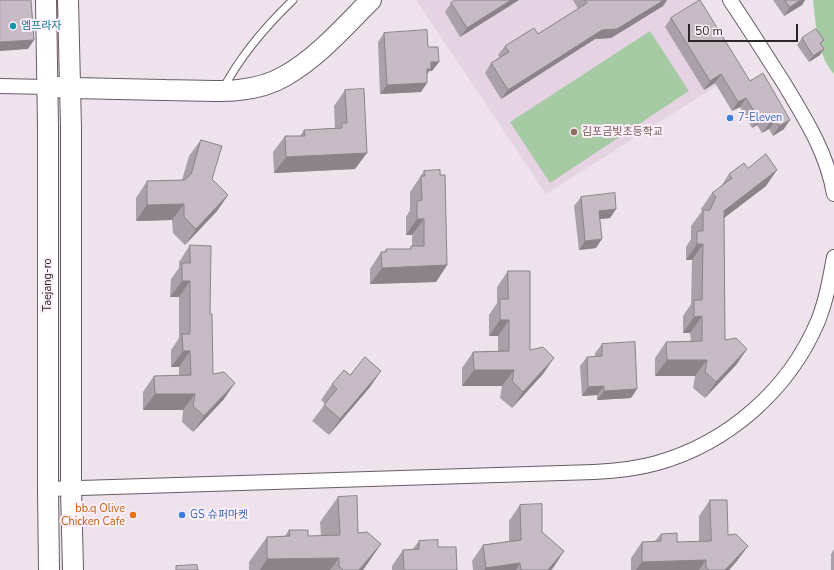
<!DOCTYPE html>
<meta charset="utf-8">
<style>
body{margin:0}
#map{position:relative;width:834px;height:570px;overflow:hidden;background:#eee2ed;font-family:"Nunito Sans",sans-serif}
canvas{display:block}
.scale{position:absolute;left:688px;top:24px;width:110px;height:18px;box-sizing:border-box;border:2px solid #2a262a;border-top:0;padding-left:5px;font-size:12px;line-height:14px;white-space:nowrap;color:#2a262a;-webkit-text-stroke:3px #fbeffa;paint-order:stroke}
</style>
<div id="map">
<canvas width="834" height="570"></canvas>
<div class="scale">50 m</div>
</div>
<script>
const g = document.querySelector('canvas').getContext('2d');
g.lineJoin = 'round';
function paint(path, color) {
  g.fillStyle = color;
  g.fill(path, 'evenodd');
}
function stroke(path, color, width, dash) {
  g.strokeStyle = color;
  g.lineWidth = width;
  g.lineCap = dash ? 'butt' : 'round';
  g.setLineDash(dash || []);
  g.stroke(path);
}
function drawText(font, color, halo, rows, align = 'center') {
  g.font = font + ' "Nunito Sans","Noto Sans KR",sans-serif';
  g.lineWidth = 4;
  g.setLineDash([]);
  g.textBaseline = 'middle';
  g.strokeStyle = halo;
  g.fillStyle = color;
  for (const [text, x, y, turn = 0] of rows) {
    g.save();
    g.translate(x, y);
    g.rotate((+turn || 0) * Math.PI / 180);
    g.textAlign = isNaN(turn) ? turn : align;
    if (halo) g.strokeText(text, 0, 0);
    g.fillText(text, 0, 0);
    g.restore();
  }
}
const built = new Path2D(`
 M 416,0 L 697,0 L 743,69 L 546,194 Z`);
const green = new Path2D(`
 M 813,0 L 834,0 L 834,74 C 817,55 816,25 813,0 Z
 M 650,31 L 689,91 L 550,183 L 510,122 Z`);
const lane = new Path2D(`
 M 223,89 C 241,55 266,26 293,0`);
const street = new Path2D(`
 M 730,0 C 749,28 767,57 785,85 C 806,120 827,153 834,194
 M 0,86 L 47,87
 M 48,489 L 594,472 C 615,471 636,469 657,463 C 728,443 789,390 818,321 C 826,301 830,279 834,257`);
const secondary = new Path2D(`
 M 46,0 L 48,128 L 48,489 L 49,570
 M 68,0 L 71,128 L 71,488 L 73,570
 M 57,87 C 93,89 130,89 166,90 C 205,90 249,97 285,76 C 318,57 344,27 371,0`);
const wall = new Path2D(`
 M 455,0 L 519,0 L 460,37 L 445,12 L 451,3 Z
 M 573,0 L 667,0 L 663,6 L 611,38 L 595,39 L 501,99 L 485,73 L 491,63 L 500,58 L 498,55 L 505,46 L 538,34 L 578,9 Z
 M 773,0 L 805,0 L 802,5 L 784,16 Z
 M 671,18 L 750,81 L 784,129 L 773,136 L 769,129 L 762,133 L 757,125 L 752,128 L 740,107 L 732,111 L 715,83 L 704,90 L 665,27 Z
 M 384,33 L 428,47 L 439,62 L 432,71 L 429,71 L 427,74 L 421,92 L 380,94 L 378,42 Z
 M 802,38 L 824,40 L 821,44 L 820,55 L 809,62 L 797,45 Z
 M 345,90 L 355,169 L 274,173 L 273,152 L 285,136 L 300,136 L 304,130 L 335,128 L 334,106 Z
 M 201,140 L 212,179 L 228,195 L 217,211 L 185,245 L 173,233 L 172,220 L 136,221 L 136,198 L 147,181 L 182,180 L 189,156 Z
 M 748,168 L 766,186 L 724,218 L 725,340 L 747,349 L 736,365 L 705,398 L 693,388 L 695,376 L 655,376 L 655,358 L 666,342 L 691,341 L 690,333 L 683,333 L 683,316 L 691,304 L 692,260 L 686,260 L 686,247 L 691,239 L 691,226 L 702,211 L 701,209 L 712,193 L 720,188 L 729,174 Z
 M 424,171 L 447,265 L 436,282 L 370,284 L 370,269 L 381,252 L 384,252 L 386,249 L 410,249 L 411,246 L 412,246 L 412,235 L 406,235 L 406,217 L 410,210 L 410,192 Z
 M 581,197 L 616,209 L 610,218 L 600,219 L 596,248 L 579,250 L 574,206 Z
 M 190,245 L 210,314 L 213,374 L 224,399 L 193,432 L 182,422 L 183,410 L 143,410 L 143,392 L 154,376 L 179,376 L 179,367 L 171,367 L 171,350 L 179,338 L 179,297 L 170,297 L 171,279 L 179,268 L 179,262 Z
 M 508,271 L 530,350 L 543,374 L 512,408 L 500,398 L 502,386 L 462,386 L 462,368 L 473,352 L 498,351 L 498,336 L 489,336 L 489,315 L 497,303 L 497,287 Z
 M 602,344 L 637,389 L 631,398 L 597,400 L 597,395 L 582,396 L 580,366 L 587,357 L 595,356 L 595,353 Z
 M 350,375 L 370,387 L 329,435 L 312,421 L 325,404 L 321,400 L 332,384 Z
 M 338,497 L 358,533 L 381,544 L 363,570 L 249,570 L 249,562 L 267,537 L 285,536 L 289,530 L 308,536 L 321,536 L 320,522 Z
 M 710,500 L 728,535 L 748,546 L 736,562 L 729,570 L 631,570 L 631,558 L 642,542 L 655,541 L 661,534 L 677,542 L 699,542 L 699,516 Z
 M 520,505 L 542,532 L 564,551 L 553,568 L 551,570 L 473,570 L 472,561 L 483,545 L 509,541 L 509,521 Z
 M 419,541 L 438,547 L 457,570 L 392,570 L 392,566 L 403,550 L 412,550 Z
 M 834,549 L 834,570 L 831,570 L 831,554 Z`);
const shadedWall = new Path2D(`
 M 511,0 L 519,0 L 460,37 L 467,28 Z
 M 664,0 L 667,0 L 663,6 L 611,38 L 595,39 L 501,99 L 508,90 L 602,30 Z
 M 801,0 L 805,0 L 802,5 L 784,16 L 790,7 Z
 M 34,40 L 28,49 L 0,51 L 0,42 Z
 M 824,49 L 820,55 L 809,62 L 813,56 Z
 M 431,62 L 439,62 L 432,71 L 429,71 L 425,78 L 420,78 Z
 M 721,74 L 715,83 L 704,90 L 710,81 Z
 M 427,83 L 421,92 L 380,94 L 387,85 Z
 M 746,98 L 740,107 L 732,111 L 738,102 Z
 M 764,116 L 757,125 L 752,128 L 759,119 Z
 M 776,120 L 769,129 L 762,133 L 769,124 Z
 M 790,120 L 784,129 L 773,136 L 779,126 Z
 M 367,153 L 355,169 L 274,173 L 286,157 Z
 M 777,170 L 766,186 L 712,227 L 724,211 Z
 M 228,195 L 217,211 L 185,245 L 196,229 Z
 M 184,204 L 172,220 L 136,221 L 147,205 Z
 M 616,209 L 610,218 L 593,220 L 599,211 Z
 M 417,219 L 424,219 L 412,235 L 406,235 Z
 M 602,239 L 596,248 L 579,250 L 585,241 Z
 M 697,244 L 703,244 L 692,260 L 686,260 Z
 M 447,265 L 436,282 L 370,284 L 382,268 Z
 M 182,281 L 190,281 L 179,297 L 170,297 Z
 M 702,316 L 690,333 L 683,333 L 694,317 Z
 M 500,320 L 509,320 L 498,336 L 489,336 Z
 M 747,349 L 736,365 L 705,398 L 716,382 Z
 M 183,351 L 190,351 L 179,367 L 171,367 Z
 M 554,358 L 543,374 L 512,408 L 523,392 Z
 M 667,360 L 707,360 L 695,376 L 655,376 Z
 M 474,370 L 514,370 L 502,386 L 462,386 Z
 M 381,371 L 370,387 L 329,435 L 340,419 Z
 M 235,383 L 224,399 L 193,432 L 204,416 Z
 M 604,386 L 597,395 L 582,396 L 588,387 Z
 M 637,389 L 631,398 L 597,400 L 604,391 Z
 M 155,394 L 195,394 L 183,410 L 143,410 Z
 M 381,544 L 363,570 L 359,570 Z
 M 748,546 L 736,562 L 729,570 L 725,570 Z
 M 564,551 L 553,568 L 551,570 L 548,570 Z
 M 339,558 L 330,570 L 260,570 L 267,559 Z
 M 706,560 L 699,570 L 636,570 L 642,562 Z
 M 520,563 L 516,570 L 484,570 L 486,568 Z`);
const building = new Path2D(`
 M 0,0 L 31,0 L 34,40 L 0,42 Z
 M 455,0 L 511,0 L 467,28 L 451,3 Z
 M 585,0 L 664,0 L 617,29 L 602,30 L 508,90 L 491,63 L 509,52 L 505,46 L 534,28 L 538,34 L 587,3 Z
 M 700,0 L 750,81 L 763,73 L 790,120 L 779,126 L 776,120 L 769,124 L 764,116 L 759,119 L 746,98 L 738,102 L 721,74 L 710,81 L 671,18 Z
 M 785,0 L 801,0 L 790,7 Z
 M 816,29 L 824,40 L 820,43 L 824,49 L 813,56 L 802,38 Z
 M 427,30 L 428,47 L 438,47 L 439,62 L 431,62 L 431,69 L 427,69 L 427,83 L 387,85 L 384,33 Z
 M 364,89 L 367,153 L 286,157 L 285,136 L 305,136 L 304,130 L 342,128 L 342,123 L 347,123 L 345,90 Z
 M 201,140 L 222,146 L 212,179 L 228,195 L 196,229 L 184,217 L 184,204 L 147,205 L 147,181 L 185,180 L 191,174 Z
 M 766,154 L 777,170 L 724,211 L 725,340 L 736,338 L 747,349 L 716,382 L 705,372 L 707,360 L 667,360 L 666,342 L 702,341 L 702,316 L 694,317 L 694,300 L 702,300 L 703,244 L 697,244 L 697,231 L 703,231 L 703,210 L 710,210 L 716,197 L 712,193 L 732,178 L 729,174 L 744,163 L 748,168 Z
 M 440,170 L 440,175 L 445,175 L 447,265 L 382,268 L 381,252 L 386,252 L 386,249 L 411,249 L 411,246 L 424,246 L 424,219 L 417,219 L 417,201 L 422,200 L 421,176 L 425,176 L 424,171 Z
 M 615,193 L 616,209 L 599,211 L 602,239 L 585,241 L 581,197 Z
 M 190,245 L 211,246 L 210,314 L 212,314 L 213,374 L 224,372 L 235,383 L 204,416 L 193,406 L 195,394 L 155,394 L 154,376 L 191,375 L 190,351 L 183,351 L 182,334 L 190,334 L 190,281 L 182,281 L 182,263 L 190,263 Z
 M 508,271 L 530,271 L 530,350 L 543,347 L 554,358 L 523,392 L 512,381 L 514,370 L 474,370 L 473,352 L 509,351 L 509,320 L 500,320 L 500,299 L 508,299 Z
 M 635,342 L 637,389 L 604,391 L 604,386 L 588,387 L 587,357 L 602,356 L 602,344 Z
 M 365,357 L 381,371 L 340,419 L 324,405 L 337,389 L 332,384 L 344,370 L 350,375 Z
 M 357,496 L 358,533 L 367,532 L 381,544 L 359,570 L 343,570 L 339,566 L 339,558 L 267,559 L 267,537 L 290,536 L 289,530 L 308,530 L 308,536 L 340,535 L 338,497 Z
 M 710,500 L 727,500 L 728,535 L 736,534 L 748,546 L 725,570 L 709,570 L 706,567 L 706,560 L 642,562 L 642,542 L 661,541 L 661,534 L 677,533 L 677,542 L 711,541 Z
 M 542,504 L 542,532 L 564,551 L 548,570 L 521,570 L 520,563 L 486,568 L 483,545 L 521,540 L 520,505 Z
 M 438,540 L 438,547 L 456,547 L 457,570 L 404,570 L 403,550 L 419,549 L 419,541 Z
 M 197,565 L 198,570 L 176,570 L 176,566 Z`);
const markers = [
 [13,26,4,"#0f9aa8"],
 [730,118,4,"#3f7fe0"],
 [574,132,4,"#8d6e63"],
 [133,515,4,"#e8710a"],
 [182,515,4,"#3f7fe0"]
];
const cultureNames = [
 ["엠프라자",21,26]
];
const shopNames = [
 ["7-Eleven",738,118],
 ["GS 슈퍼마켓",190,515]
];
const educationNames = [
 ["김포금빛초등학교",582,132]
];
const streetNames = [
 ["Taejang-ro",48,285,-90]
];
const foodNames = [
 ["bb.q Olive",125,509],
 ["Chicken Cafe",125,522]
];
paint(built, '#e5d3e4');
paint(green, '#a6cba4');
stroke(lane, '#665c65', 9);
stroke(street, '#665c65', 16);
stroke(secondary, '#665c65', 22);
stroke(lane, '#fff', 7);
stroke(street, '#fff', 14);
stroke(secondary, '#fff', 20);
paint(wall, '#aaa0a9');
paint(shadedWall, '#8b828a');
paint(building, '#c6bac5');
stroke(building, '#8b828a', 1);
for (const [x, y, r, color] of markers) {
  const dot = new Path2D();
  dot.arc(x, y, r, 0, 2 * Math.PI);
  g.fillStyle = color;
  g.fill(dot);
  stroke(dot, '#fbeffa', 1.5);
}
drawText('11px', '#0d838f', '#fbeffa', cultureNames, 'left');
drawText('11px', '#366cbe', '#fbeffa', shopNames, 'left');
drawText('11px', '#785e54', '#fbeffa', educationNames, 'left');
drawText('11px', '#2a262a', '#fbeffa', streetNames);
drawText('11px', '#c56008', '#fbeffa', foodNames, 'right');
</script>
